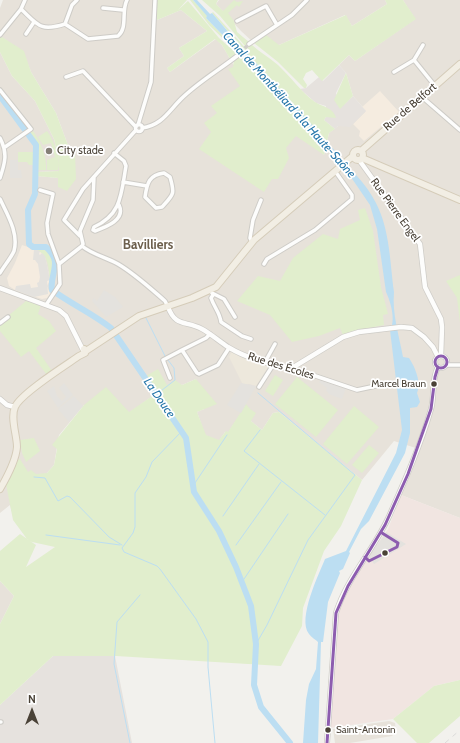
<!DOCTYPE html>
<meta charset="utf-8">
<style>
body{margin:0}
#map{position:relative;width:460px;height:743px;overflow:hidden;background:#f2f1ed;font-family:Cabin,sans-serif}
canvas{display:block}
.north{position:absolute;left:12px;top:691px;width:40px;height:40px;-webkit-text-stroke:3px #fff;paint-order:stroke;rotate:0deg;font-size:11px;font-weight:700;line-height:16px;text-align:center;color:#4a4237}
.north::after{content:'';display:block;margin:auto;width:14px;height:18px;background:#4a4237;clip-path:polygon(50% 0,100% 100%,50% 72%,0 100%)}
</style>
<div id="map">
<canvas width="460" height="743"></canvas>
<div class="north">N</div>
</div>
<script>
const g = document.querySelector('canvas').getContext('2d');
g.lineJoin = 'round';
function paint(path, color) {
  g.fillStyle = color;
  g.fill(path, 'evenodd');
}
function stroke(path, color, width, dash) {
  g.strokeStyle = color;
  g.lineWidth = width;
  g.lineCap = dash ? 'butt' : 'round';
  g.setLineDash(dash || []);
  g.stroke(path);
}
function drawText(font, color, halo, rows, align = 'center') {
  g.font = font + ' Cabin,sans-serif';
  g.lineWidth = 3.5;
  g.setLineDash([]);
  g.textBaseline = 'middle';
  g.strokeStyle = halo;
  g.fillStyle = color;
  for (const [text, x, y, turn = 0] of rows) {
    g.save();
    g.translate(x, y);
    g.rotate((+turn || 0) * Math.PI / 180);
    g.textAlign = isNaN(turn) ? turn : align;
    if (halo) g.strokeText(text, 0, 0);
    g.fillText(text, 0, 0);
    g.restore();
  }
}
const residential = new Path2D(`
 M 3,0 L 157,0 L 157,20 L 181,10 L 207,31 L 179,48 L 184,56 L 167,68 L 170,72 L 216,39 L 222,45 L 233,64 L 324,155 L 329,133 L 338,126 L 366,111 L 353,96 L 346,73 L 339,65 L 349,55 L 355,61 L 415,19 L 403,0 L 460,0 L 460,518 L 401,495 L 419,449 L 394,441 L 362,480 L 279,412 L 273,413 L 262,430 L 241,413 L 228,433 L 225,432 L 219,441 L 205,435 L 197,412 L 204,409 L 196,379 L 182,385 L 177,383 L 158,392 L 129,413 L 84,405 L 59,435 L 54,465 L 47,473 L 29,483 L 32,514 L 13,516 L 10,505 L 0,513 L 0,52 L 12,76 L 35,101 L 54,139 L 59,160 L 60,171 L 37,172 L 37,176 L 58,178 L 69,148 L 56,113 L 31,72 L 23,52 L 0,36 L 0,8 Z
 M 219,0 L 385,0 L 387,4 L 352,26 L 345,15 L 279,45 L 254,43 L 241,31 L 216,4 Z
 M 0,581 L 14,596 L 0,624 Z
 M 389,721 L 395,723 L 396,732 L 392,736 L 350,743 L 335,743 L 333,729 Z`);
const commercial = new Path2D(`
 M 380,91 L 399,112 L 364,141 L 359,136 L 360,131 L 353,124 L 366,111 L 362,107 Z
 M 22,245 L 40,251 L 45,256 L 50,280 L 47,286 L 50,294 L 47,298 L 42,299 L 15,290 L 9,286 L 7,278 L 15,263 Z`);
const industrial = new Path2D(`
 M 339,65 L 346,73 L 336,93 L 340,108 L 353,96 L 366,111 L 350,127 L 338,126 L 335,129 L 324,120 L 326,117 L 326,106 L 316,103 L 300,89 L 306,88 L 319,77 L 323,81 Z
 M 53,656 L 115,656 L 132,743 L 0,743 L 0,705 Z`);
const education = new Path2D(`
 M 232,351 L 246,359 L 269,366 L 256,386 L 249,384 L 243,385 L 229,357 Z`);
const medical = new Path2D(`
 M 401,495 L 460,518 L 460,680 L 434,686 L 393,719 L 330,728 L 337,618 L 342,600 L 351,582 L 388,529 Z`);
const green = new Path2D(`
 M 157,0 L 187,0 L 178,10 L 188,1 L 219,38 L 236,53 L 230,59 L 222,45 L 215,39 L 170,72 L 167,68 L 184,56 L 179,48 L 207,31 L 181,10 L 157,20 Z
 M 190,0 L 193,0 L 208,16 L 206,18 L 244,57 L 247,53 L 212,13 L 213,12 L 249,52 L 250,50 L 247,48 L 251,44 C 259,52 269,57 278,65 C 291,77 301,92 315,102 C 323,107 334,108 336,118 L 326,117 L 324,120 L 335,129 L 329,133 L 324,155 L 296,136 L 286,148 L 289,158 L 278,179 L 272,179 L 264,192 L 199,149 L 211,132 L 204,123 L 217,113 L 211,106 L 240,86 L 228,69 L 233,67 L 234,60 L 239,56 L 241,59 L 243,58 L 209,25 Z
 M 202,0 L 218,0 L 216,4 L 223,11 L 234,0 L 237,2 L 243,1 L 239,7 L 237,5 L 228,13 L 234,21 L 237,32 L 249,42 L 245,46 L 220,16 Z
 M 385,0 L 403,0 L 416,19 L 355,61 L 349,55 L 322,81 L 312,70 L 306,73 L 303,79 L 307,85 L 306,88 L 304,88 L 278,62 L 254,43 L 266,35 L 279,45 L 346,15 L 352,26 L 387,4 Z
 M 2,37 L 24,51 L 31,72 L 56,113 L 69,148 L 75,153 L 76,179 L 67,191 L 58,187 L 58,178 L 36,176 L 37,172 L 59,171 L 59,160 L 54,139 L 35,101 L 12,76 L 0,52 L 0,38 Z
 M 346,73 L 353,96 L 340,109 L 334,100 Z
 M 33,131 C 41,142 47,157 46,170 L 37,170 L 36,145 L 29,133 Z
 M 47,131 C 53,139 62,160 58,170 L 47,170 L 47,160 L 55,157 L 51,143 L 43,145 L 38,137 Z
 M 18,152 L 34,152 L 34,165 L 29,165 L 27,162 L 18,162 Z
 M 365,208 L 373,231 L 381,287 L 388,314 L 383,315 L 384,325 L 353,331 L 343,335 L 340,328 L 319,336 L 292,342 L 270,315 L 237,301 L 258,276 L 280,281 L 293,258 L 323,234 L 338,239 L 340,229 L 360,220 L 358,210 Z
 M 44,248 C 54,253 58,272 50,280 C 48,266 49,254 34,249 Z
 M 460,275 L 460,323 L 457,298 L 446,281 Z
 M 26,301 L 41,305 L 38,314 L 49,321 L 56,331 L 36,348 L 52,371 L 47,375 L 29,351 L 21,357 L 0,331 L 0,326 L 4,323 L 2,321 Z
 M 158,369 L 167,385 L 175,380 L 182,385 L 196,379 L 217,404 L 197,412 L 206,435 L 219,440 L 226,431 L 228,432 L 246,404 L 250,409 L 256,413 L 251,421 L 262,430 L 273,413 L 279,412 L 362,480 L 341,526 L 324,551 L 303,608 L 302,626 L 281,666 L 116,656 L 53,656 L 0,705 L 0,624 L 14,596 L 0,581 L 0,551 L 20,534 L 36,545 L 26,567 L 55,547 L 32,542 L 27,539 L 13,520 L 6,484 L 16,461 L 20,459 L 28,472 L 31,470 L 36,474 L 47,473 L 54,465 L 57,449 L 52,445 L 84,405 L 106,387 L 129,412 L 158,392 L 146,376 Z
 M 275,375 L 283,380 L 273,396 L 265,391 Z
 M 297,377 L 338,410 L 316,437 L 275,404 Z
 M 354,406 L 379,427 L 347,464 L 323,444 Z
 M 34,438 L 40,451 L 26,462 L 22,453 L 20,440 Z
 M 369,445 L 379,453 L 362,473 L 352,465 Z
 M 460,680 L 460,716 L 429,743 L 417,743 L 393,719 L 434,686 Z`);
const parking = new Path2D(`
 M 10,160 L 18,160 L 18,170 L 21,170 L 22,178 L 10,178 Z
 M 34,249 L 40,251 L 39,254 L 40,255 L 42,253 L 45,256 L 50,280 L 47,281 L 48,294 L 34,297 L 15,290 L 16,286 L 30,284 L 31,288 L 38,287 L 37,283 L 39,282 L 40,277 L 38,264 L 35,260 L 33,260 Z
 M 104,290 L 115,297 L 123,307 L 106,317 L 92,301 L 94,298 L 97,301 Z
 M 321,380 L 346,388 L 342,399 L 329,394 L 326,390 L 327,388 L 319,382 Z
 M 64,383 L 73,395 L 58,408 L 47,391 L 54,386 L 57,396 L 62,401 L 66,397 L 59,388 Z
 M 241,383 L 256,386 L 241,413 L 227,405 Z
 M 74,396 L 83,406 L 69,422 L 58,409 Z
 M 386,532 L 406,544 L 374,564 L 369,557 Z`);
const water = new Path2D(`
 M 193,0 L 197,0 L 210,14 L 212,13 C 252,60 295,104 335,151 C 349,168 366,183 376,203 C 390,230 390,263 394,292 C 392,314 399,335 403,357 L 409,358 C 415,367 422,383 417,393 L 420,402 L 417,407 L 410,408 L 410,433 L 405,453 L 369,521 L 361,529 L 349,552 L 350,553 L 343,569 L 339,571 L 340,573 L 328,602 L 323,642 L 321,642 L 318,743 L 303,743 L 306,700 L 309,684 L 316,669 L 318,642 C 316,640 311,637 309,634 C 297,619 319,574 325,559 L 346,551 L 396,453 L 402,430 L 390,330 C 396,321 391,302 386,292 L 377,229 L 370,205 L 340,161 L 240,53 L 206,18 L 207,16 Z`);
const stream = new Path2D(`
 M 146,318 L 165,356
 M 157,394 L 175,380 L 174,368 L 168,360
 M 260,430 L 244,451 L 325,515
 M 182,431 L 152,462 L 146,477 L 135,493 L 135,527 L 133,533 L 122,548 L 124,552 L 157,566 L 160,569 L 196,619 L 208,642 L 208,667 L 215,743
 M 34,477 L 45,478 L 58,501 L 67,496 L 70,497 L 109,537 L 122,545
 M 193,486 L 227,435
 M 223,516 L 259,464
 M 46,535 L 120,545
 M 236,545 L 281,482
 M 242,582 L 288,514
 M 256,644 L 267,625 L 308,540 L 355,475 L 258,393
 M 130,743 L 114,664 L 117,622 L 140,595`);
const river = new Path2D(`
 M 0,96 L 36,145 L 35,194 L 28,210 L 29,244 L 33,247 L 46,247 C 64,263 49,274 52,290 C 71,304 92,313 111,328 L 186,438 L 194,492 L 219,531 L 236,567 L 251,606 L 256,644 L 254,685 L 261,707 L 290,743`);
const minorTunnel = new Path2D(`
 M 237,56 L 249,44`);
const minor = new Path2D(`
 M 103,8 L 123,10
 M 21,9 C 38,25 40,32 65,24 L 72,5 L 77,0
 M 237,21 L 266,6 L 277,25
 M 65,24 L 88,39 L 118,36 C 128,28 121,11 127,0
 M 26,34 L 34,22
 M 0,35 L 21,9 L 25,0
 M 249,44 L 292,15 L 307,0
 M 414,60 L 435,86
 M 394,72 L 414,60 L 423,45
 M 66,77 L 83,71 L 136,127
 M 0,90 L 31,129 L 5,147
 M 422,97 L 460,130
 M135.5 128a3.5 3.5 0 1 1 7 0a3.5 3.5 0 1 1-7 0Z
 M 138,125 L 151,82 L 155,0
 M 142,128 C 162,125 168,112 181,99 C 197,83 219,70 237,56
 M 0,138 C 8,153 5,163 0,178
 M 114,153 L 124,161 L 126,166 C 121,194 122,214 94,227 L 93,230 L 95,231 C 106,227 126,220 119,205
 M 164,173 L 170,177 C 175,194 174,194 162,207 L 156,208 L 145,197 C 147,183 149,175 164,173 Z
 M 123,182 L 147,186
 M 40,190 L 53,194 L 47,223 L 48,234 L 59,264
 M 0,199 C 7,214 19,233 14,251 C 11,258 4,266 0,273
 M 80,236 L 64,220 L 83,189 L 136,130
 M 252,242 L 250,238 L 253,220 L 261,200
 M 82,246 C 93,255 106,257 118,264 C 135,274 150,288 165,301 L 168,307
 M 82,246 L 83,244 L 80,231 L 93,200 L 94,177
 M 264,264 L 267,259 L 315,230 L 352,199 L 352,195 L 335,171
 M 212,293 L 224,299 L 235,317
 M 213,295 L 211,298 C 214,307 220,313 221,322 L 242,336 L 251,339
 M 46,305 L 60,284 L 59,264 L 82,246
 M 0,323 L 8,317
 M 210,334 L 206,338 L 182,350 L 197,373 L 199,374 L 218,365 L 229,348
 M 265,362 L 275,344
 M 447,365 L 460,365
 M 292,368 L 357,390 L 385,384
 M 170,378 L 163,360 L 182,350
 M 259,387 L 273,365
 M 0,722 L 1,722`);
const tertiary = new Path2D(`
 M 359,160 L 420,244 L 425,287 L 441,319 L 442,327 L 441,356
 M 0,288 L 59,310 L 66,316 L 83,350
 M 168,307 C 176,328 186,320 202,329 C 211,334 219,341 228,347 C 246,358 266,363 287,368 L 292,368 L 343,337 L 359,332 L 401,327 L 412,328 L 424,337 L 433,347 L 438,357
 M435 362a6 6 0 1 1 12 0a6 6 0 1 1-12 0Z
 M 0,399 L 7,405 L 15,407
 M 327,743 L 336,613 C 348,575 376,548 391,512 C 406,478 421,444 431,409 C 435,395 431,380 438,367`);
const primary = new Path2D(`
 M353 155a5 5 0 1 1 10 0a5 5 0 1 1-10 0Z
 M 361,151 L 460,64
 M 362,158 L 460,200
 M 86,351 L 139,316 L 192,298 L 216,287 L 254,240 L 353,156
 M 0,489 C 7,477 16,461 17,447 C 17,435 10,418 15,407 C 20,394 66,365 79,356 L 85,353 L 84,349`);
const rail = new Path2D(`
 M 445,743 L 460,730`);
const bus1 = new Path2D(`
 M435 362a6 6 0 1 1 12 0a6 6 0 1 1-12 0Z
 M 365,557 L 369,561 L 397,547 L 398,543 L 382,533
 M 327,743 L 336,613 L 348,586 L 385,525 L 408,474 L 431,409 L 435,377 L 438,367`);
const markers = [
 [49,151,4,"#857f77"],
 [434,384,3.5,"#4a4237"],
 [385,553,3.5,"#4a4237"],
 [328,730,3.5,"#4a4237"]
];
const busNames = [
 ["Marcel Braun",426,384],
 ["Saint-Antonin",336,730,"left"]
];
const streetNames = [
 ["Rue de Belfort",410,107,-41],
 ["Rue Pierre Engel",395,210,54],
 ["Rue des Écoles",281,366,17]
];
const poiNames = [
 ["City stade",57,151]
];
const waterNames = [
 ["Canal de Montbéliard à la Haute-Saône",289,105,48],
 ["La Douce",159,398,55]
];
const quarterNames = [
 ["Bavilliers",148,245]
];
paint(residential, '#e7e2da');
paint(commercial, '#f5ece0');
paint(industrial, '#e6e2de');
paint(education, '#ede8dc');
paint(medical, '#f1e5e1');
paint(green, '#e1eecd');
paint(parking, '#e4e2de');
paint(water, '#bcdef2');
stroke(stream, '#bcdef2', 1);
stroke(river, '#bcdef2', 6);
stroke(minorTunnel, '#d0cec9', 3.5, [3.5, 2]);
stroke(minor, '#ceccc7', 5.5);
stroke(tertiary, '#ceccc7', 6);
stroke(primary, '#d5ccb9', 8);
stroke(minor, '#fdfdfc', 3.5);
stroke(tertiary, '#fdfdfc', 4.5);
stroke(primary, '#f2eee4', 6);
stroke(rail, '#dadad9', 1, [5, 5]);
stroke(bus1, '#8d5daf', 3);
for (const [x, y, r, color] of markers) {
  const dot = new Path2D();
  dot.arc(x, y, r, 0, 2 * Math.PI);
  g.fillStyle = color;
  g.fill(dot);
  stroke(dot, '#fff', 1.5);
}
drawText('10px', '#4a4237', '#fff', busNames, 'right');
drawText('11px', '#4a4237', '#fff', streetNames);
drawText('11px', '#4a4237', '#fff', poiNames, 'left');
drawText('italic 12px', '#2878ab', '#fff', waterNames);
drawText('bold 13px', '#6d604e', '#fff', quarterNames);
</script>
